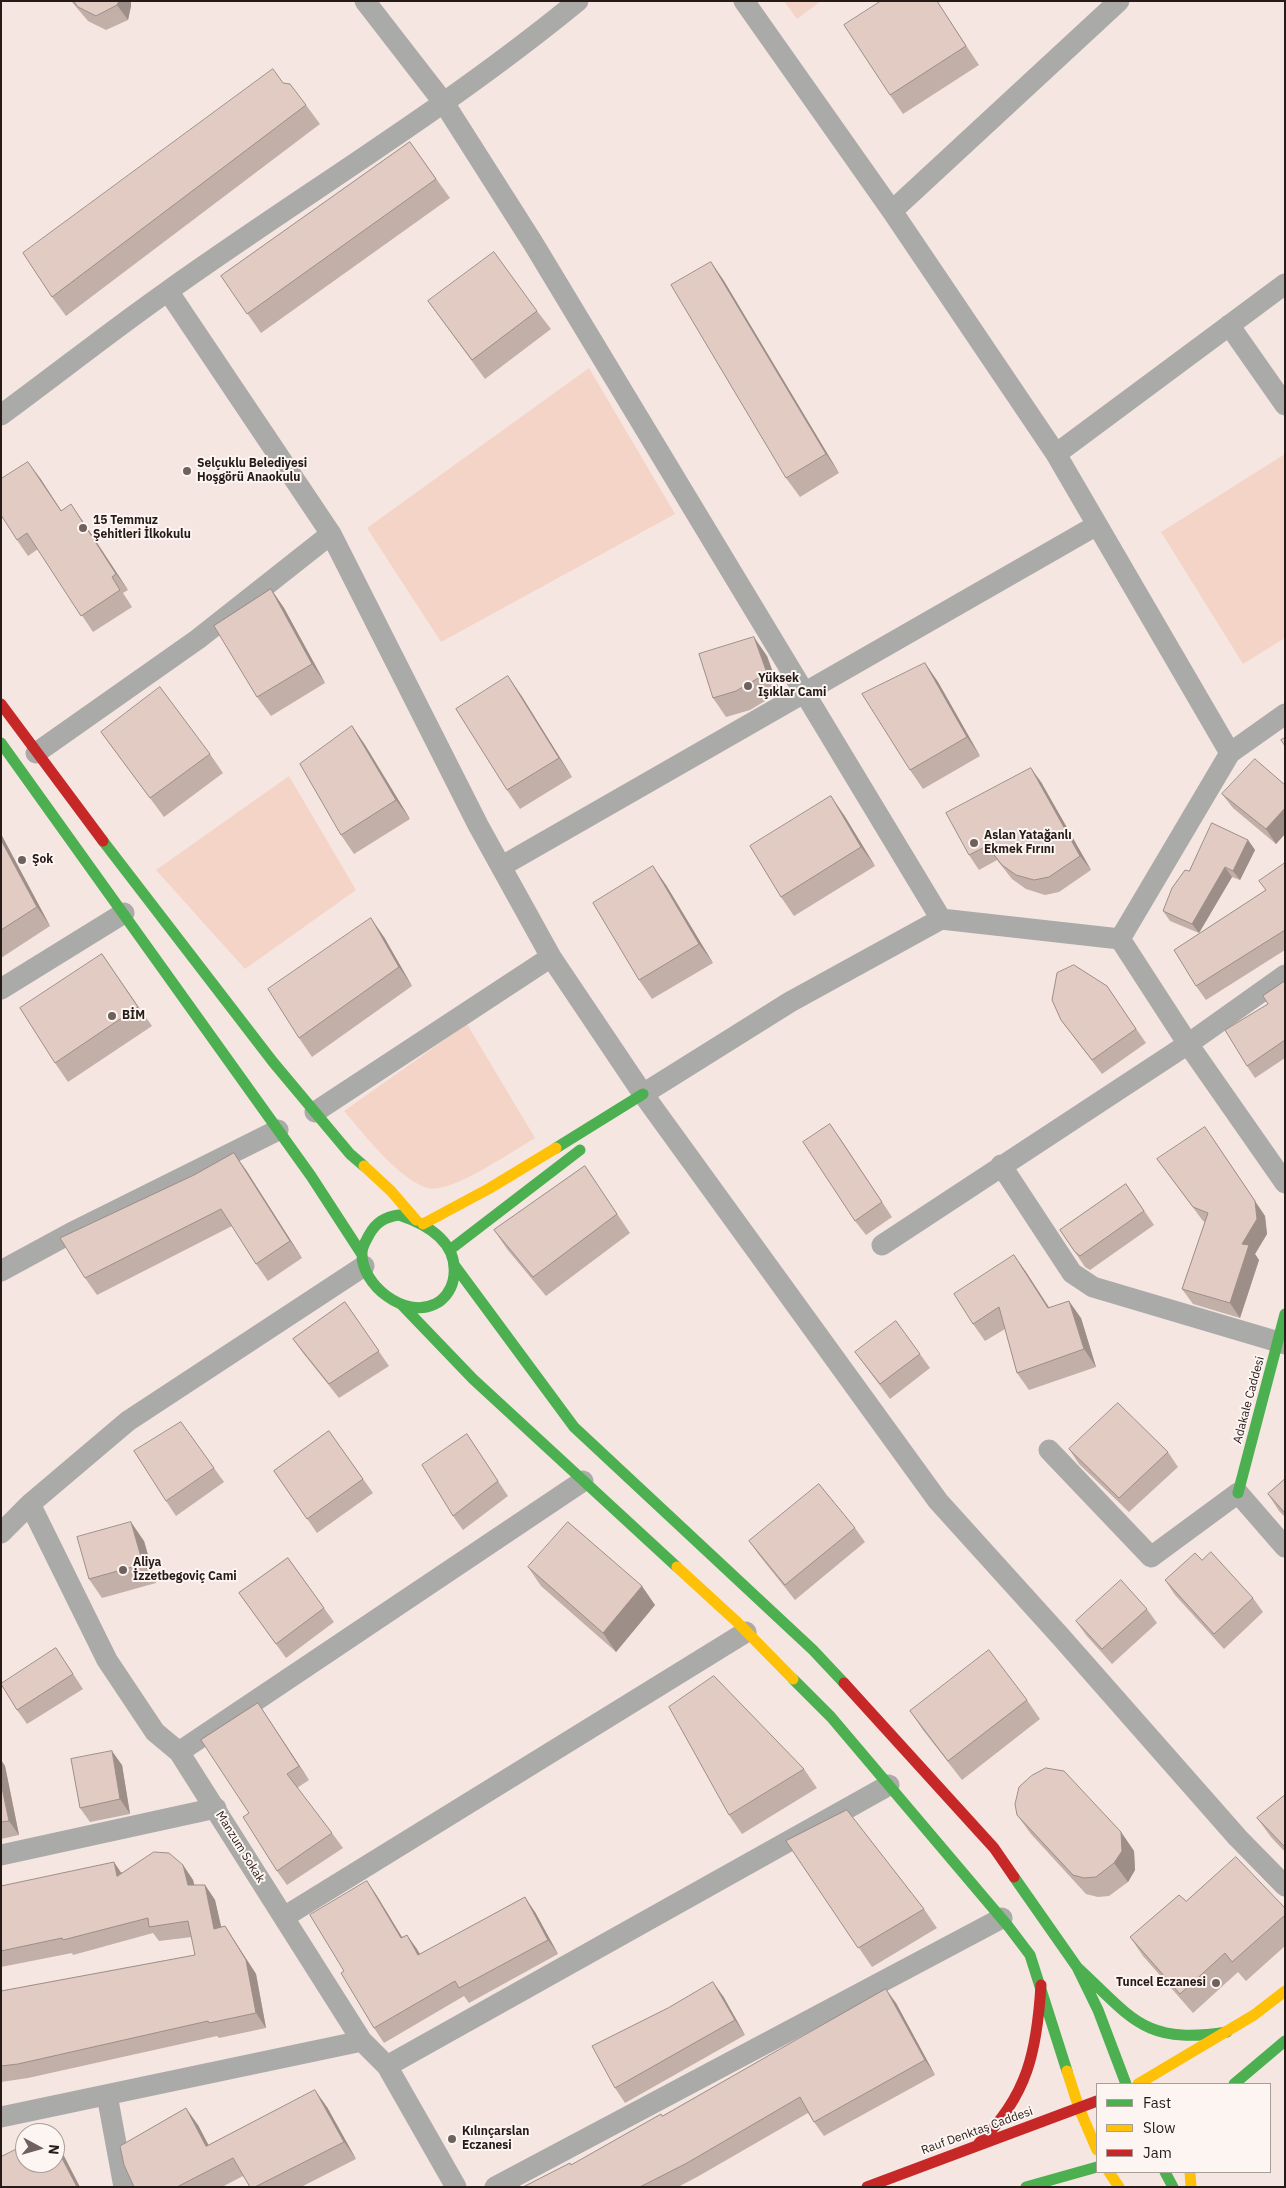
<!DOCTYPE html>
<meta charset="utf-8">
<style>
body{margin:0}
#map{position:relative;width:1286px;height:2188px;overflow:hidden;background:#f5e6e1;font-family:"IBM Plex Sans",sans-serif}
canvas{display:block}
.frame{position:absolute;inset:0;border:2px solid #271b17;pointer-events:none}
.legend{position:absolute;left:1096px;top:2083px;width:175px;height:90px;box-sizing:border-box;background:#fcf5f2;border:1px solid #a79e9a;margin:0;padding:6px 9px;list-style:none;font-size:15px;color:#271b17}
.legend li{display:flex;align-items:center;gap:10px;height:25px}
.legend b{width:25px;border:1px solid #a79e9a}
.north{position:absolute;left:15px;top:2123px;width:50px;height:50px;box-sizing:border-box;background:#fcf5f2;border:1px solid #a79e9a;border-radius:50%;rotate:96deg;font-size:14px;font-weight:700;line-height:20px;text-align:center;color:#271b17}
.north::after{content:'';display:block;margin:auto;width:18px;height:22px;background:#6f625e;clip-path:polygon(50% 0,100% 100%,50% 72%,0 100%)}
</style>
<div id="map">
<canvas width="1286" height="2188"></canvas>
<div class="frame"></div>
<ul class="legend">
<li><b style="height:6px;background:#4caf50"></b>Fast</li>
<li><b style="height:6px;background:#ffc107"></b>Slow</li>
<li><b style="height:6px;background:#c62828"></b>Jam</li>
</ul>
<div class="north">N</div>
</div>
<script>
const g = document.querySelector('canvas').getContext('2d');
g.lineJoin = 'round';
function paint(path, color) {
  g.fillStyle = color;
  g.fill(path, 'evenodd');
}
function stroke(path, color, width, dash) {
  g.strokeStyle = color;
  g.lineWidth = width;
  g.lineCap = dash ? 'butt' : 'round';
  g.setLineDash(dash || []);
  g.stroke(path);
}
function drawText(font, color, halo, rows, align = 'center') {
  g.font = font + ' "IBM Plex Sans",sans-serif';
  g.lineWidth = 4;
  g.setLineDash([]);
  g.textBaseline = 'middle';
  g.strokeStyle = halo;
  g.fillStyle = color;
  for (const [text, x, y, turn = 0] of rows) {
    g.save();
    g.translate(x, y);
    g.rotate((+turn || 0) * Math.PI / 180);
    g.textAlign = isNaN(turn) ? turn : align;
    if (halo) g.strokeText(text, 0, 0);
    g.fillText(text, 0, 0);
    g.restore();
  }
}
const green = new Path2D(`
 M 784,1 L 821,1 L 797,19 Z
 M 589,368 L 675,514 L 441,642 L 367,528 Z
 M 1285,454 L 1285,638 L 1243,664 L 1161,532 Z
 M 289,776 L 356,890 L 245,969 L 156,870 Z
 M 467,1024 L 535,1138 C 513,1151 451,1194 428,1188 C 400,1181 363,1133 344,1111 Z`);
const street = new Path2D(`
 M 365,1 L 444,103 L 533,243 L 941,919
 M 744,1 L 892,211 L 1056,454 L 1230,753
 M 892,211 L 1119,1
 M 168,291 L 331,534 L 478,825 L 551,957 L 643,1094 L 938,1501 L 1061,1637 L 1238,1838 L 1285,1886
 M 1229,325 L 1285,405
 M 1,415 C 57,374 111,331 168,291 C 304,194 448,108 578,1
 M 1056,454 L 1285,284
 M 36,753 L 198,639 L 331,534
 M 502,866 L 1097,525
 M 1120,939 L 1230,753 L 1285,714
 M 1,989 L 124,913
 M 643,1094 L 790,1002 L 941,919 L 1120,939 L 1188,1044 L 1285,1183
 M 315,1112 L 551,957
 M 1001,1165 L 1072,1273 L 1093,1287 L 1285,1344
 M 882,1245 L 1188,1044 L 1285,975
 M 1,1271 L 71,1233 L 278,1130
 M 1049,1450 L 1151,1557 L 1238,1493 L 1285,1547
 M 30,1504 L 107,1660 L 155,1732 L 179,1752 L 362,2041 L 387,2066 L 456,2187
 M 1,1533 L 30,1504 L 128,1421 L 364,1266
 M 179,1752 L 583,1481
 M 1,1855 L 216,1808
 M 284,1917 L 746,1632
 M 387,2066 L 889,1785
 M 107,2095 L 124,2187
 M 1,2117 L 362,2041
 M 495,2187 L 1002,1918`);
const fast = new Path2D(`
 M 1,743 L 311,1176 L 361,1253
 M 103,841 L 273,1062 L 350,1154 L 364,1166
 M 556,1148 L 643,1094
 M 399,1215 C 429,1225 461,1244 453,1281 C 451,1290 444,1300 435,1304 C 405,1319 361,1285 362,1253 C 362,1246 366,1241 369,1235 C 376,1222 385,1217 399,1215 Z
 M 451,1249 L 580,1150
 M 455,1266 L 574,1427 L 813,1650 L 844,1683
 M 401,1304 L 473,1379 L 677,1567
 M 1238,1493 L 1285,1314
 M 793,1679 L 831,1717 L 1008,1926 L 1030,1955 L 1067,2071
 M 1014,1877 L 1077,1967 L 1098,2010 L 1126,2084
 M 1077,1967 C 1133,2019 1144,2045 1227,2032
 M 1234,2084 L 1285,2041
 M 1165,2172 L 1173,2187
 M 1026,2187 L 1097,2167`);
const slow = new Path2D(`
 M 364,1166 L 391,1191 L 416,1220
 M 423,1224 L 490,1188 L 556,1148
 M 677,1567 L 737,1622 L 793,1679
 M 1067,2071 L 1079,2108 L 1097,2150
 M 1138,2084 L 1254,2015 L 1285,1991
 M 1109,2172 L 1119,2187
 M 1190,2172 L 1191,2187`);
const jam = new Path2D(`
 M 1,704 L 103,841
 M 844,1683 L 994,1848 L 1014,1877
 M 979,2143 C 1028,2096 1037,2050 1041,1985
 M 867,2187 L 1097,2101`);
const wall = new Path2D(`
 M 71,1 L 131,1 L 131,6 L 128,20 L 106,30 L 88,21 Z
 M 937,1 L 979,65 L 903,114 L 890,95 Z
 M 283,83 L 306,105 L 320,124 L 66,316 L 52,297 Z
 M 410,142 L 450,198 L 261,333 L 221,276 Z
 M 711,262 L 724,281 L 839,473 L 800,497 L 786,478 Z
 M 428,301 L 537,311 L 551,329 L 485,379 Z
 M 40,478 L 61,511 L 82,520 L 128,590 L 123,593 L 132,607 L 93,632 L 38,549 L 28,556 L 17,540 Z
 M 271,589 L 284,608 L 325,683 L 271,716 L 257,697 Z
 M 767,656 L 780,692 L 750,710 L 726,717 L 713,698 Z
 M 925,663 L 938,682 L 980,756 L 923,789 L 910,770 Z
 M 521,695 L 572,777 L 520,809 L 507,790 Z
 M 352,726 L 365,745 L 410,819 L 354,854 L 341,835 Z
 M 101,732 L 210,754 L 223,773 L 164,817 Z
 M 1041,782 L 1091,870 L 1059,892 L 1045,895 L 1026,889 L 1012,879 L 997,860 L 979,870 L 969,855 Z
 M 1285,785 L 1285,834 L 1276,844 L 1233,808 L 1222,794 Z
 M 844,815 L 875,866 L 794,916 L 781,897 Z
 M 1,834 L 50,926 L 1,958 Z
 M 1248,840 L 1255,850 L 1240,880 L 1232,877 L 1199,933 L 1170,921 L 1163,911 L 1189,871 Z
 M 1285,863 L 1285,950 L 1206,1000 L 1196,986 Z
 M 666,885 L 713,963 L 652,999 L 639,980 Z
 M 384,937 L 412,986 L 312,1057 L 299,1038 Z
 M 102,954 L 152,1026 L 68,1082 L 55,1063 Z
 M 1285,981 L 1285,1058 L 1255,1078 L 1247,1066 L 1268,1004 Z
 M 1107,986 L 1146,1043 L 1102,1074 L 1061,1020 Z
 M 840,1138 L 892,1217 L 866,1235 L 855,1221 Z
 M 1215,1142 L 1265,1216 L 1267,1234 L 1255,1254 L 1259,1260 L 1240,1318 L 1193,1304 L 1182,1289 L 1205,1222 L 1203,1221 L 1157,1159 Z
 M 585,1166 L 630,1233 L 546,1296 L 507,1249 L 494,1230 Z
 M 246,1170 L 302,1258 L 268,1281 L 256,1264 L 232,1226 L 97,1295 L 85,1278 Z
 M 1126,1184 L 1154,1225 L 1090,1270 L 1085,1267 L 1060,1230 Z
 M 1014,1255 L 1026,1272 L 1049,1307 L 1081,1318 L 1096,1367 L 1029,1390 L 1017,1373 L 1005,1329 L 985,1341 L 973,1324 Z
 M 345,1302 L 389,1366 L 339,1398 L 303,1353 L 293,1339 Z
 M 855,1352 L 920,1354 L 930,1368 L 890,1399 Z
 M 329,1431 L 373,1493 L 317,1533 L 274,1471 Z
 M 467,1434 L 508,1496 L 463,1530 L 453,1516 Z
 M 1069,1449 L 1168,1452 L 1178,1467 L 1129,1512 L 1079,1464 Z
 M 214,1468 L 224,1482 L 176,1516 L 166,1501 Z
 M 1285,1479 L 1285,1517 L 1279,1511 L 1268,1494 Z
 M 855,1528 L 865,1542 L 795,1600 L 759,1555 L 749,1541 Z
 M 144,1541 L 156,1583 L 102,1598 L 89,1579 Z
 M 288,1558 L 334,1622 L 286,1658 L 239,1593 Z
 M 1202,1560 L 1253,1598 L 1263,1612 L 1224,1649 L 1175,1595 L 1165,1580 Z
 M 528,1567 L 655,1605 L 616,1652 L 541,1586 Z
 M 1147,1609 L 1157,1623 L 1112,1664 L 1086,1635 L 1076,1621 Z
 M 66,1663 L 83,1689 L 27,1724 L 17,1710 Z
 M 1027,1700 L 1040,1719 L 962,1780 L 923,1730 L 910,1711 Z
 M 258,1703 L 309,1780 L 297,1788 L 332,1833 L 343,1848 L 287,1885 L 277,1871 L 249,1813 Z
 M 1,1760 L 5,1766 L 19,1835 L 1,1839 Z
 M 122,1765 L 130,1814 L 90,1822 L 80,1808 Z
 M 804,1769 L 817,1788 L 742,1834 L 729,1815 Z
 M 1285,1795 L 1285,1852 L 1271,1837 L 1257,1818 Z
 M 1017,1815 L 1121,1832 L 1134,1851 L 1135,1870 L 1128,1882 L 1109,1896 L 1098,1897 L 1086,1894 L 1031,1834 Z
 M 786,1841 L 924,1909 L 937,1928 L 872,1967 Z
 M 183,1865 L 193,1880 L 194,1885 L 205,1885 L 215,1900 L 221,1927 L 225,1926 L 256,1974 L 266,2028 L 219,2038 L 217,2036 L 28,2078 L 1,2082 L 1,1991 L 195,1955 L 192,1937 L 159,1941 L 153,1933 L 73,1955 L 72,1953 L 1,1967 L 1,1886 Z
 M 367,1881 L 377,1896 L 402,1937 L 407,1935 L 420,1955 L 535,1912 L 558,1954 L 469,2003 L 464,1996 L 384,2043 L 374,2028 L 344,1971 Z
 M 1186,1901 L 1285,1908 L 1285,1946 L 1246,1981 L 1238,1972 L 1193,2013 L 1143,1956 L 1130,1937 Z
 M 723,1996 L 745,2035 L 625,2103 L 615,2088 Z
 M 896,2003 L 935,2075 L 824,2136 L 814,2122 L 808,2113 L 697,2177 L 678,2187 L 523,2187 L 571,2165 L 662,2116 Z
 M 327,2107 L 356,2159 L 301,2187 L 250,2187 L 243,2176 L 222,2187 L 134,2187 L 198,2125 L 208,2145 Z`);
const shadedWall = new Path2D(`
 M 119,1 L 131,1 L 131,6 L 128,20 L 117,5 Z
 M 711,262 L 724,281 L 839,473 L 826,454 Z
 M 28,462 L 40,478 L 72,527 L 61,511 Z
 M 71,504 L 82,520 L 128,590 L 116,574 Z
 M 271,589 L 284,608 L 325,683 L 312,664 Z
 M 754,637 L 767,656 L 780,692 L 767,673 Z
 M 925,663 L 938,682 L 980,756 L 967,737 Z
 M 508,676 L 521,695 L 572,777 L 559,758 Z
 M 352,726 L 365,745 L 410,819 L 396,800 Z
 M 1031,768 L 1041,782 L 1091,870 L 1080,856 Z
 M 831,796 L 844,815 L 875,866 L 861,847 Z
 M 1285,808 L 1285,834 L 1276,844 L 1266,829 Z
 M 1,834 L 50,926 L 37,907 L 1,840 Z
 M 1248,840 L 1255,850 L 1240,880 L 1233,871 Z
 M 653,866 L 666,885 L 713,963 L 699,944 Z
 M 1225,867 L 1232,877 L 1199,933 L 1192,924 Z
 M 371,918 L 384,937 L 412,986 L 399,967 Z
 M 1215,1142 L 1265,1216 L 1267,1234 L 1255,1254 L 1259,1260 L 1240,1318 L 1230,1303 Z
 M 234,1153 L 246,1170 L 302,1258 L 290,1241 Z
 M 1014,1255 L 1026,1272 L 1060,1325 L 1048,1308 Z
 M 1069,1301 L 1081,1318 L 1096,1367 L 1084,1349 Z
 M 131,1522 L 144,1541 L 156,1583 L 143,1564 Z
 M 642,1586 L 655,1605 L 616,1652 L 603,1633 Z
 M 258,1703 L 268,1718 L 309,1780 L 299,1766 Z
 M 112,1751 L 122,1765 L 130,1814 L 120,1799 Z
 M 1,1760 L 5,1766 L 19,1835 L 9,1821 L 1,1783 Z
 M 1121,1832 L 1134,1851 L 1135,1870 L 1128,1882 L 1114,1863 Z
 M 114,1862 L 124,1877 L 117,1876 Z
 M 183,1865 L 193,1880 L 198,1900 L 188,1885 Z
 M 367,1881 L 377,1896 L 411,1952 L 401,1938 Z
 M 205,1885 L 215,1900 L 225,1943 L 214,1929 Z
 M 525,1897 L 535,1912 L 558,1954 L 548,1940 Z
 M 225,1926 L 256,1974 L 266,2028 L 256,2013 Z
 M 407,1935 L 417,1949 L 429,1970 L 418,1955 Z
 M 713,1982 L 723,1996 L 745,2035 L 735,2020 Z
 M 886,1989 L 896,2003 L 935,2075 L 925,2060 Z
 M 315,2090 L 327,2107 L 356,2159 L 344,2142 Z
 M 186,2108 L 198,2125 L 218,2163 L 206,2146 Z
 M 55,2142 L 62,2152 L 80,2187 L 77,2187 L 55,2145 Z`);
const building = new Path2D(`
 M 74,1 L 119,1 L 117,5 L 96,16 L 78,7 Z
 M 881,1 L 937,1 L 966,46 L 890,95 L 844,25 Z
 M 273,69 L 283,83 L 290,84 L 306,105 L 52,297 L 23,253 Z
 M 410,142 L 436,179 L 247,314 L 221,276 Z
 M 494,252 L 537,311 L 472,360 L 428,301 Z
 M 711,262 L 826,454 L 786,478 L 671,285 Z
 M 28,462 L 61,511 L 71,504 L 116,574 L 112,577 L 120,590 L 81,616 L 27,533 L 17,540 L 1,515 L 1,479 Z
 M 271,589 L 312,664 L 257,697 L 214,626 Z
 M 754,637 L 767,673 L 736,691 L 713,698 L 699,654 Z
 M 925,663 L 967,737 L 910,770 L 862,694 Z
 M 508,676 L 559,758 L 507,790 L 456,709 Z
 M 160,687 L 210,754 L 150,798 L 101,732 Z
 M 352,726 L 396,800 L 341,835 L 300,764 Z
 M 1285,738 L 1285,746 L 1281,740 Z
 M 1255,759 L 1285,785 L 1285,808 L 1266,829 L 1222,794 Z
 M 1031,768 L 1080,856 L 1049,877 L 1034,880 L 1016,875 L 1002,865 L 987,846 L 969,855 L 946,813 Z
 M 831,796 L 861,847 L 781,897 L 750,846 Z
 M 1212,823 L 1248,840 L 1233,871 L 1225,867 L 1192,924 L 1163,911 L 1172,888 L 1185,870 L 1189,871 Z
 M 1,840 L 37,907 L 1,930 Z
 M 1285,863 L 1285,930 L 1196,986 L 1174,950 L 1266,890 L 1259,881 Z
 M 653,866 L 699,944 L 639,980 L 593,903 Z
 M 371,918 L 399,967 L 299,1038 L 268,989 Z
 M 102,954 L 138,1007 L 55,1063 L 20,1008 Z
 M 1074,965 L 1107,986 L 1136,1029 L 1092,1060 L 1061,1020 L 1052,1000 L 1057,973 Z
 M 1285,981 L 1285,1040 L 1247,1066 L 1225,1030 L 1268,1004 L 1263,996 Z
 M 830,1124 L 882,1202 L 855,1221 L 803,1142 Z
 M 1205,1127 L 1255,1201 L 1257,1219 L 1242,1244 L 1249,1245 L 1230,1303 L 1182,1289 L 1208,1213 L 1193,1207 L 1157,1159 Z
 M 234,1153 L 290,1241 L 256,1264 L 221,1209 L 85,1278 L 60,1238 L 194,1175 Z
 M 585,1166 L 617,1214 L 533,1277 L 494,1230 Z
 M 1126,1184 L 1144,1211 L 1080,1256 L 1075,1252 L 1060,1230 Z
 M 1014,1255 L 1048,1308 L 1069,1301 L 1084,1349 L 1017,1373 L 999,1307 L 973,1324 L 954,1294 Z
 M 345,1302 L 379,1351 L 329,1384 L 293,1339 Z
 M 896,1321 L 920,1354 L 880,1384 L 855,1352 Z
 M 1118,1403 L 1168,1452 L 1119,1498 L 1069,1449 Z
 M 181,1422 L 214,1468 L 166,1501 L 134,1451 Z
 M 329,1431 L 363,1479 L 307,1519 L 274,1471 Z
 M 467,1434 L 498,1481 L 453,1516 L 422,1465 Z
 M 1285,1479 L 1285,1513 L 1268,1494 Z
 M 819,1484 L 855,1528 L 785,1585 L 749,1541 Z
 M 131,1522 L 143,1564 L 89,1579 L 77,1537 Z
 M 568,1522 L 642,1586 L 603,1633 L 528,1567 Z
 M 1211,1552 L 1253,1598 L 1214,1634 L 1165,1580 L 1195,1553 L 1202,1560 Z
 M 288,1558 L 324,1608 L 276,1644 L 239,1593 Z
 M 1121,1580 L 1147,1609 L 1102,1649 L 1076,1621 Z
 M 56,1648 L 73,1674 L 17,1710 L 1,1684 Z
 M 989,1650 L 1027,1700 L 948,1761 L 910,1711 Z
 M 714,1676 L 804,1769 L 729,1815 L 669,1707 Z
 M 258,1703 L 299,1766 L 287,1774 L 332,1833 L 277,1871 L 243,1817 L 249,1813 L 201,1740 Z
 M 112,1751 L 120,1799 L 80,1808 L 71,1759 Z
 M 1046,1768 L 1064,1771 L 1121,1832 L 1122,1851 L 1114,1863 L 1096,1877 L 1084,1878 L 1073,1875 L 1017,1815 L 1015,1804 L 1019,1787 L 1031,1776 Z
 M 1,1783 L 9,1821 L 1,1822 Z
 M 1285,1795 L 1285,1847 L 1257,1818 Z
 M 847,1810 L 924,1909 L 858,1948 L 786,1841 Z
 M 154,1852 L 169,1853 L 183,1865 L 188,1885 L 205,1885 L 214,1929 L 225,1926 L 246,1960 L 256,2013 L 209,2023 L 208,2021 L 18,2064 L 1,2066 L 1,1991 L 195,1955 L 188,1921 L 149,1927 L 148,1918 L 63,1940 L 62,1938 L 1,1951 L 1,1886 L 114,1862 L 117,1876 Z
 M 1236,1857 L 1285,1908 L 1285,1915 L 1232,1962 L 1225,1953 L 1180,1994 L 1130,1937 L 1179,1895 L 1186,1901 Z
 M 367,1881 L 401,1938 L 407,1935 L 418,1955 L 525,1897 L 548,1940 L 459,1988 L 455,1981 L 374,2028 L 341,1973 L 344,1971 L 310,1915 Z
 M 713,1982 L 735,2020 L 615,2088 L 592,2046 L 668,2008 Z
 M 886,1989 L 925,2060 L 814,2122 L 800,2097 L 687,2163 L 640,2187 L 523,2187 L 570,2163 L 571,2165 L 661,2114 L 662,2116 Z
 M 315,2090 L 344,2142 L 255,2187 L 250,2187 L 233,2158 L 177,2187 L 134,2187 L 124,2165 L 120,2146 L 186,2108 L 206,2146 Z
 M 25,2145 L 25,2163 L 55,2163 L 55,2145 L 77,2187 L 1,2187 L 1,2157 Z`);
const markers = [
 [187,471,5,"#6f625e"],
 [83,528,5,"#6f625e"],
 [748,686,5,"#6f625e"],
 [974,843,5,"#6f625e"],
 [22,860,5,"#6f625e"],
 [112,1016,5,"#6f625e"],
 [123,1570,5,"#6f625e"],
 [1216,1983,5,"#6f625e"],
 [452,2139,5,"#6f625e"]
];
const poiNames = [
 ["Selçuklu Belediyesi",197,464],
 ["Hoşgörü Anaokulu",197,478],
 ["15 Temmuz",93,521],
 ["Şehitleri İlkokulu",93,535],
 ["Yüksek",758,679],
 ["Işıklar Cami",758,693],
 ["Aslan Yatağanlı",984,836],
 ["Ekmek Fırını",984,850],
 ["Şok",32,860],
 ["BİM",122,1016],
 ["Aliya",133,1563],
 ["İzzetbegoviç Cami",133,1577],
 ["Tuncel Eczanesi",1206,1983,"right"],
 ["Kılınçarslan",462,2132],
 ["Eczanesi",462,2146]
];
const streetNames = [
 ["Adakale Caddesi",1249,1400,-75],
 ["Manzum Sokak",240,1847,58],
 ["Rauf Denktaş Caddesi",977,2131,-20]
];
paint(green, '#f5d4c8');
stroke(street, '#aaaaa9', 21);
stroke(fast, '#4caf50', 11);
stroke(slow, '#ffc107', 11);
stroke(jam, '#c62828', 11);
paint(wall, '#c2afa8');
paint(shadedWall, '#9e8e88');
paint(building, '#e1cbc3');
stroke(building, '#9e8e88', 1);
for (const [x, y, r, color] of markers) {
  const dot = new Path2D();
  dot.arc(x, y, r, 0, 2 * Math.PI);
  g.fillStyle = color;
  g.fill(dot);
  stroke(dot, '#fcf5f2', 2);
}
drawText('bold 12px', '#271b17', '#fcf5f2', poiNames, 'left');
drawText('12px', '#271b17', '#fcf5f2', streetNames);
</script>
